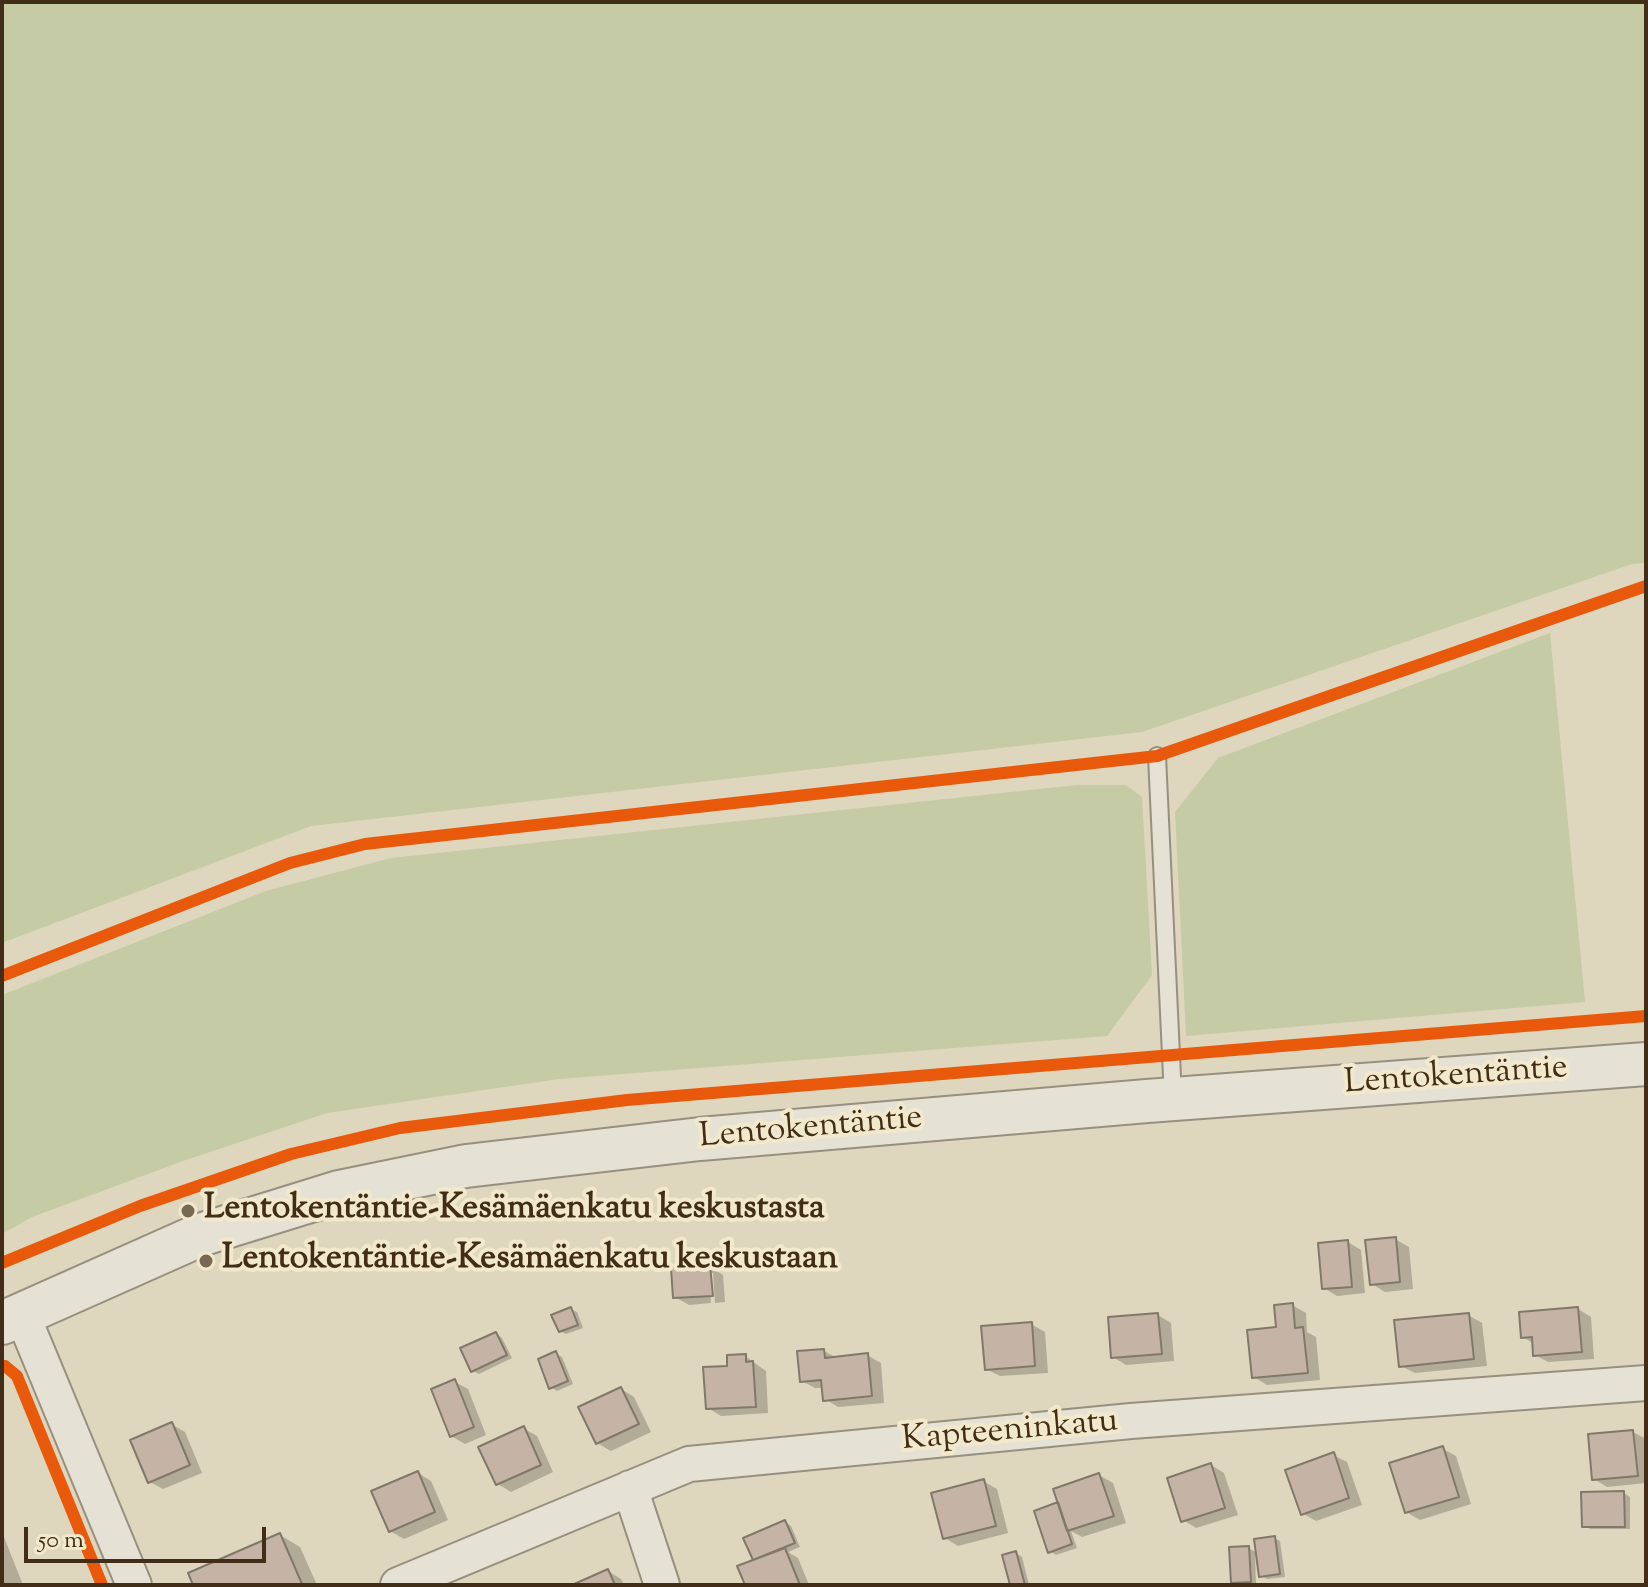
<!DOCTYPE html>
<meta charset="utf-8">
<style>
body{margin:0}
#map{position:relative;width:1648px;height:1587px;overflow:hidden;background:#ded6bd;font-family:"Sorts Mill Goudy",serif}
canvas{display:block}
.frame{position:absolute;inset:0;border:4px solid #422d18;pointer-events:none}
.scale{position:absolute;left:24px;top:1527px;width:242px;height:36px;box-sizing:border-box;border:4px solid #422d18;border-top:0;padding-left:10px;font-size:24px;line-height:28px;white-space:nowrap;color:#422d18;-webkit-text-stroke:6px #f2e9cc;paint-order:stroke}
</style>
<div id="map">
<canvas width="1648" height="1587"></canvas>
<div class="frame"></div>
<div class="scale">50 m</div>
</div>
<script>
const g = document.querySelector('canvas').getContext('2d');
g.lineJoin = 'round';
function paint(path, color) {
  g.fillStyle = color;
  g.fill(path, 'evenodd');
}
function stroke(path, color, width, dash) {
  g.strokeStyle = color;
  g.lineWidth = width;
  g.lineCap = dash ? 'butt' : 'round';
  g.setLineDash(dash || []);
  g.stroke(path);
}
function drawText(font, color, halo, rows, align = 'center') {
  g.font = font + ' "Sorts Mill Goudy",serif';
  g.lineWidth = 8;
  g.setLineDash([]);
  g.textBaseline = 'middle';
  g.strokeStyle = halo;
  g.fillStyle = color;
  for (const [text, x, y, turn = 0] of rows) {
    g.save();
    g.translate(x, y);
    g.rotate((+turn || 0) * Math.PI / 180);
    g.textAlign = isNaN(turn) ? turn : align;
    if (halo) g.strokeText(text, 0, 0);
    g.fillText(text, 0, 0);
    g.restore();
  }
}
const green = new Path2D(`
 M 2,2 L 1646,2 L 1646,563 L 1632,564 L 1142,732 L 311,826 L 2,943 Z
 M 1550,633 L 1585,1002 L 1186,1036 L 1175,812 L 1218,758 Z
 M 1077,785 L 1126,785 L 1142,797 L 1152,975 L 1107,1036 L 559,1079 L 327,1113 L 183,1161 L 32,1217 L 2,1234 L 2,995 L 266,891 L 391,858 Z`);
const shadow = new Path2D(`
 M 1395,1239 L 1409,1247 L 1413,1289 L 1385,1292 L 1372,1284 Z
 M 1348,1242 L 1361,1250 L 1365,1293 L 1337,1296 L 1324,1288 Z
 M 710,1267 L 723,1275 L 725,1302 L 715,1303 L 713,1273 L 709,1273 L 711,1303 L 689,1305 L 675,1297 Z
 M 1292,1305 L 1306,1313 L 1307,1332 L 1316,1337 L 1320,1380 L 1267,1385 L 1254,1377 Z
 M 571,1309 L 577,1312 L 583,1328 L 566,1334 L 560,1331 Z
 M 1578,1309 L 1591,1317 L 1594,1359 L 1548,1362 L 1535,1355 L 1534,1344 L 1523,1337 Z
 M 1158,1315 L 1171,1323 L 1174,1361 L 1126,1365 L 1113,1357 Z
 M 1468,1315 L 1482,1323 L 1487,1366 L 1415,1373 L 1401,1366 Z
 M 1031,1324 L 1045,1332 L 1048,1373 L 1000,1376 L 986,1369 Z
 M 496,1334 L 502,1338 L 512,1358 L 479,1374 L 473,1371 Z
 M 824,1351 L 837,1358 L 867,1355 L 881,1363 L 884,1403 L 838,1407 L 825,1399 L 823,1388 L 815,1388 L 802,1381 Z
 M 556,1354 L 562,1357 L 573,1384 L 557,1391 L 551,1387 Z
 M 745,1356 L 766,1371 L 768,1413 L 721,1416 L 708,1408 L 729,1368 Z
 M 455,1382 L 468,1389 L 486,1435 L 465,1444 L 451,1436 Z
 M 621,1389 L 634,1397 L 651,1432 L 611,1451 L 597,1443 Z
 M 171,1424 L 185,1432 L 202,1473 L 163,1489 L 150,1482 Z
 M 523,1428 L 537,1436 L 553,1472 L 511,1492 L 498,1484 Z
 M 1633,1432 L 1646,1439 L 1646,1483 L 1607,1487 L 1594,1479 Z
 M 1443,1449 L 1456,1456 L 1471,1504 L 1420,1520 L 1406,1512 Z
 M 1333,1455 L 1347,1462 L 1362,1505 L 1316,1521 L 1302,1513 Z
 M 1211,1465 L 1224,1473 L 1238,1515 L 1196,1528 L 1183,1520 Z
 M 418,1473 L 431,1481 L 448,1520 L 404,1539 L 390,1531 Z
 M 1099,1475 L 1113,1483 L 1126,1523 L 1082,1537 L 1071,1531 L 1077,1548 L 1056,1555 L 1050,1551 L 1061,1507 Z
 M 983,1481 L 997,1489 L 1008,1533 L 958,1546 L 945,1538 Z
 M 1624,1493 L 1630,1497 L 1630,1529 L 1590,1529 L 1584,1526 Z
 M 785,1522 L 791,1526 L 800,1547 L 788,1552 L 798,1558 L 809,1585 L 747,1585 L 756,1561 L 746,1539 Z
 M 2,1532 L 23,1585 L 2,1585 Z
 M 280,1535 L 300,1547 L 317,1585 L 195,1585 L 191,1574 Z
 M 1274,1538 L 1280,1541 L 1285,1577 L 1267,1579 L 1261,1576 L 1258,1554 L 1255,1554 L 1256,1584 L 1239,1585 L 1233,1582 L 1248,1548 L 1258,1553 Z
 M 1016,1553 L 1022,1557 L 1029,1585 L 1012,1585 Z
 M 608,1571 L 621,1579 L 624,1585 L 577,1585 Z`);
const building = new Path2D(`
 M 1396,1237 L 1400,1282 L 1370,1285 L 1365,1240 Z
 M 1348,1240 L 1352,1287 L 1322,1289 L 1318,1243 Z
 M 710,1265 L 713,1296 L 673,1298 L 671,1268 Z
 M 1293,1303 L 1295,1328 L 1303,1327 L 1308,1373 L 1252,1378 L 1247,1330 L 1276,1327 L 1274,1305 Z
 M 571,1307 L 578,1325 L 559,1332 L 551,1315 Z
 M 1578,1307 L 1582,1352 L 1533,1356 L 1532,1337 L 1521,1338 L 1519,1312 Z
 M 1158,1313 L 1162,1354 L 1111,1358 L 1108,1317 Z
 M 1469,1313 L 1474,1359 L 1399,1367 L 1394,1320 Z
 M 1032,1322 L 1035,1366 L 985,1370 L 981,1326 Z
 M 496,1332 L 507,1355 L 471,1372 L 460,1348 Z
 M 824,1349 L 825,1358 L 868,1353 L 872,1396 L 823,1401 L 821,1380 L 800,1382 L 797,1351 Z
 M 556,1351 L 568,1381 L 549,1389 L 538,1359 Z
 M 746,1354 L 746,1362 L 753,1361 L 756,1407 L 706,1409 L 703,1367 L 727,1366 L 727,1355 Z
 M 455,1379 L 474,1427 L 450,1437 L 431,1389 Z
 M 621,1387 L 639,1424 L 596,1444 L 578,1407 Z
 M 172,1422 L 190,1465 L 148,1483 L 130,1440 Z
 M 524,1426 L 541,1465 L 496,1485 L 478,1447 Z
 M 1633,1430 L 1638,1476 L 1592,1480 L 1588,1434 Z
 M 1443,1446 L 1459,1497 L 1405,1513 L 1389,1463 Z
 M 1334,1452 L 1349,1498 L 1301,1515 L 1285,1470 Z
 M 1211,1463 L 1225,1508 L 1181,1522 L 1167,1478 Z
 M 418,1471 L 435,1512 L 389,1532 L 371,1491 Z
 M 1099,1473 L 1114,1516 L 1067,1531 L 1053,1489 Z
 M 984,1479 L 996,1526 L 943,1539 L 931,1493 Z
 M 1624,1491 L 1625,1527 L 1582,1527 L 1581,1492 Z
 M 1058,1502 L 1072,1544 L 1048,1553 L 1034,1511 Z
 M 785,1520 L 795,1543 L 753,1560 L 743,1538 Z
 M 280,1533 L 302,1584 L 193,1585 L 188,1573 Z
 M 1275,1536 L 1280,1574 L 1259,1577 L 1254,1539 Z
 M 1249,1546 L 1251,1582 L 1231,1583 L 1229,1547 Z
 M 785,1548 L 800,1585 L 745,1585 L 737,1566 Z
 M 1016,1551 L 1025,1585 L 1010,1585 L 1002,1555 Z
 M 608,1569 L 615,1585 L 572,1585 Z`);
const service = new Path2D(`
 M 1157,756 L 1173,1098`);
const minor = new Path2D(`
 M 21,1312 L 134,1585
 M 630,1488 L 662,1585
 M 398,1585 L 689,1464 L 1131,1421 L 1646,1383`);
const tertiary = new Path2D(`
 M 2,1323 L 200,1235 L 339,1192 L 466,1166 L 700,1139 L 1147,1101 L 1646,1064`);
const cycleway = new Path2D(`
 M 2,976 L 290,863 L 365,844 L 1157,756 L 1646,586
 M 2,1263 L 140,1206 L 291,1154 L 400,1128 L 627,1100 L 1646,1016
 M 2,1366 L 5,1366 L 17,1376 L 102,1585`);
const markers = [
 [188,1211,8,"#796852"],
 [206,1261,8,"#796852"]
];
const streetNames = [
 ["Lentokentäntie",1456,1078,-4],
 ["Lentokentäntie",811,1130,-5],
 ["Kapteeninkatu",1010,1433,-5]
];
const poiNames = [
 ["Lentokentäntie-Kesämäenkatu keskustasta",204,1211],
 ["Lentokentäntie-Kesämäenkatu keskustaan",222,1261]
];
paint(green, '#c5cba4');
paint(shadow, '#0003');
paint(building, '#c5b4a5');
stroke(building, '#80796a', 2);
stroke(service, '#97907f', 20);
stroke(minor, '#97907f', 38);
stroke(tertiary, '#97907f', 46);
stroke(service, '#e5e1d4', 16);
stroke(minor, '#e5e1d4', 34);
stroke(tertiary, '#e5e1d4', 42);
stroke(cycleway, '#e8590c', 12);
for (const [x, y, r, color] of markers) {
  const dot = new Path2D();
  dot.arc(x, y, r, 0, 2 * Math.PI);
  g.fillStyle = color;
  g.fill(dot);
  stroke(dot, '#f2e9cc', 3);
}
drawText('34px', '#422d18', '#f2e9cc', streetNames);
drawText('bold 34px', '#422d18', '#f2e9cc', poiNames, 'left');
</script>
